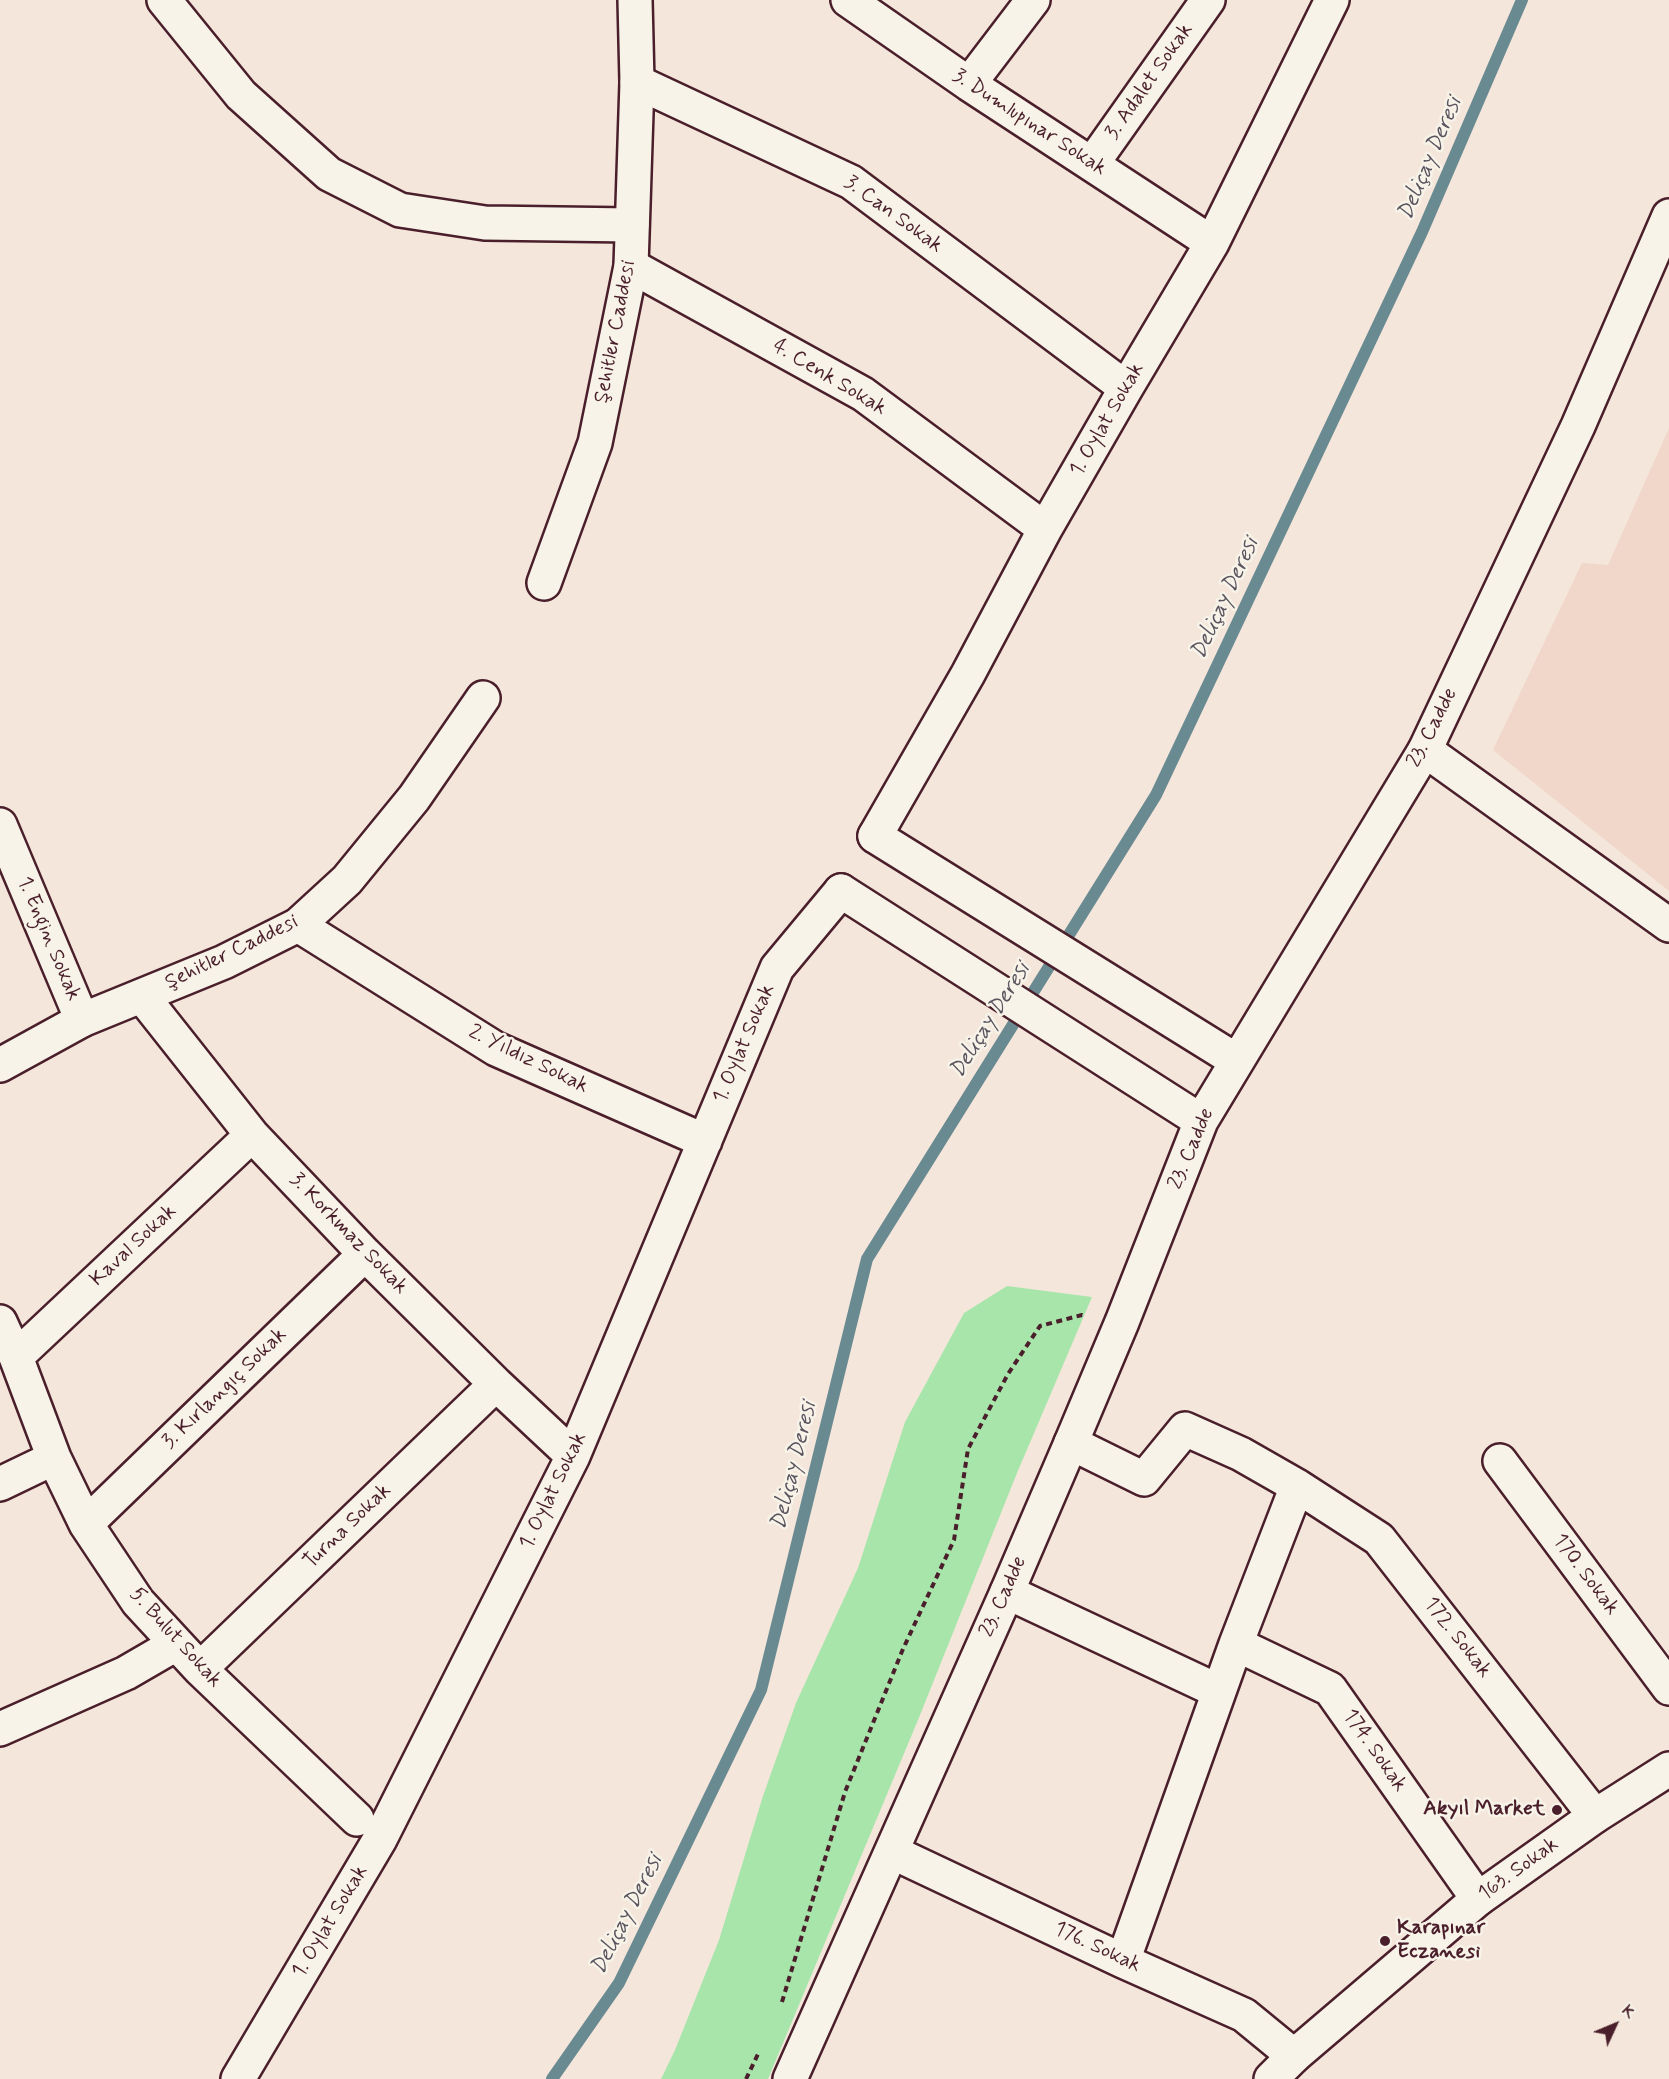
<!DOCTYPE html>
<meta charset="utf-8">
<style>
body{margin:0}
#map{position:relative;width:1669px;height:2079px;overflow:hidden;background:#f4e6da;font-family:Mynerve,sans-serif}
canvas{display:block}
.north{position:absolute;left:1585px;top:1995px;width:60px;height:60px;-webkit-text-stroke:4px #f7f3e8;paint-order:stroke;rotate:46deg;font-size:16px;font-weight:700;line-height:24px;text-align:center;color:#4a1f2b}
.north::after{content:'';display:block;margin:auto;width:21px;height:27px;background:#4a1f2b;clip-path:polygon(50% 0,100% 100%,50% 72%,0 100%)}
</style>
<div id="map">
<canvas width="1669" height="2079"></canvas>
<div class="north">K</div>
</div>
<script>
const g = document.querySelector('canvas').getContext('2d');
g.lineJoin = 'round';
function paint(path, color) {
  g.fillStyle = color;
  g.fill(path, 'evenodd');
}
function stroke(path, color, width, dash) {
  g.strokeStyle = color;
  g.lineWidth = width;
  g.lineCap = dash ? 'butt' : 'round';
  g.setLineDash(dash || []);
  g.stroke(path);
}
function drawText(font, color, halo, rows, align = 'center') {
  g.font = font + ' Mynerve,sans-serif';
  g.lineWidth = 5;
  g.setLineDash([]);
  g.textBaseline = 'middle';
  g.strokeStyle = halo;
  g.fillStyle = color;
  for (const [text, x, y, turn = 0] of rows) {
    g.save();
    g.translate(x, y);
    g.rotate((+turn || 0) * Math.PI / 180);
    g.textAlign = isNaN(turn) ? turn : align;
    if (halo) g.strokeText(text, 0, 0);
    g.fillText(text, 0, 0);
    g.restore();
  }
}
const built = new Path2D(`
 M 1669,428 L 1669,891 L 1493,750 L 1582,563 L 1608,565 Z`);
const green = new Path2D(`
 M 1007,1286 L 1092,1297 L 1017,1473 L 918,1720 L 768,2079 L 661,2079 L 675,2050 L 719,1940 L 763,1796 L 796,1703 L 858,1568 L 905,1422 L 964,1313 Z`);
const stream = new Path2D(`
 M 552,2079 L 619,1983 L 761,1690 L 867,1259 L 1156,795 L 1422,232 L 1522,0`);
const path = new Path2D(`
 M 782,2002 L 845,1792 L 903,1649 L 954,1540 L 968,1449 L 1008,1374 L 1040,1326 L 1082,1315 L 1086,1316
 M 746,2079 L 759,2052`);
const street = new Path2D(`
 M 164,0 L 241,95 L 329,174 L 400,210 L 485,223 L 632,225
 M 848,0 L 969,84 L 1212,243
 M 637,82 L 851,182 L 1126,388
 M 969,84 L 1033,0
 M 1092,164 L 1208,0
 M 631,266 L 863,394 L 1045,529
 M 1425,750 L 1669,925
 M 0,825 L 82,1020
 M 875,836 L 968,674 L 1045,529 L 1126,388 L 1212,243 L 1332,0
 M 298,925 L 496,1049 L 705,1141
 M 142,996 L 252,1135 L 365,1254 L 496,1384 L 573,1456
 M 0,1322 L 16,1357 L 54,1458 L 86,1524 L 138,1602 L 200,1669 L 357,1819
 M 16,1357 L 252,1135
 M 1071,1443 L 1144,1479 L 1185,1429 L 1241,1454 L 1297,1486 L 1379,1539 L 1595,1816
 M 1500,1461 L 1669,1688
 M 0,1484 L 54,1458
 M 86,1524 L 365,1254
 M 1007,1592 L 1218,1691
 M 1236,1644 L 1330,1689 L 1478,1899
 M 200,1669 L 496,1384
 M 0,1729 L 126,1673 L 176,1644
 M 892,1852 L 1123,1961 L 1244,2015 L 1294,2056
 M 1123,1961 L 1236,1644 L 1297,1486
 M 238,2079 L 380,1839 L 573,1456 L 777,968 L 841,891`);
const secondary = new Path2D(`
 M 544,583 L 595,443 L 631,266 L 637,82 L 635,0
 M 875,836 L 1237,1061
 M 841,891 L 1201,1121
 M 0,1065 L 82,1020 L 224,962 L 298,925 L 347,880 L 414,798 L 483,698
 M 790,2079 L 1007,1592 L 1071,1443 L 1122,1322 L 1201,1121 L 1425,750 L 1578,426 L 1669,216
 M 1271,2079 L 1294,2056 L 1478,1899 L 1595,1816 L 1669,1769`);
const markers = [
 [1557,1810,6,"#4a1f2b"],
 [1385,1941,6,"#4a1f2b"]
];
const streetNames = [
 ["3. Adalet Sokak",1150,82,-55],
 ["3. Dumlupınar Sokak",1029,123,33],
 ["3. Can Sokak",893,215,36],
 ["Şehitler Caddesi",616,332,-79],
 ["4. Cenk Sokak",829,378,31],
 ["1. Oylat Sokak",1108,420,-60],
 ["23. Cadde",1433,728,-63],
 ["1. Engin Sokak",48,939,67],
 ["Şehitler Caddesi",232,953,-26],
 ["1. Oylat Sokak",745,1044,-67],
 ["2. Yıldız Sokak",528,1060,26],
 ["23. Cadde",1192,1149,-67],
 ["3. Korkmaz Sokak",348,1234,46],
 ["Kaval Sokak",134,1246,-43],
 ["3. Kırlangıç Sokak",225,1389,-44],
 ["1. Oylat Sokak",554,1491,-64],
 ["Turna Sokak",348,1527,-44],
 ["170. Sokak",1585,1575,53],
 ["23. Cadde",1004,1597,-66],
 ["5. Bulut Sokak",175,1638,48],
 ["172. Sokak",1457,1638,52],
 ["174. Sokak",1374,1751,55],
 ["163. Sokak",1519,1870,-36],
 ["1. Oylat Sokak",331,1922,-59],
 ["176. Sokak",1097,1948,25]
];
const poiNames = [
 ["Akyıl Market",1545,1810],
 ["Karapınar",1397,1929,"left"],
 ["Eczanesi",1397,1953,"left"]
];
const waterNames = [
 ["Deliçay Deresi",1431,159,-67],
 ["Deliçay Deresi",1226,599,-65],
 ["Deliçay Deresi",991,1021,-58],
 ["Deliçay Deresi",795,1466,-76],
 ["Deliçay Deresi",628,1915,-63]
];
paint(built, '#f1d6ca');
paint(green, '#a8e5ab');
stroke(stream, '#6a8a92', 12);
stroke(street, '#4a1f2b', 38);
stroke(secondary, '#4a1f2b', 38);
stroke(path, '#4a1f2b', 4, [6, 4.5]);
stroke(street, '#f7f3e8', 33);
stroke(secondary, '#f7f3e8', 33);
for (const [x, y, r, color] of markers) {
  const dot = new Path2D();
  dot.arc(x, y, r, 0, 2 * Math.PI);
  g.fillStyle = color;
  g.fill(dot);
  stroke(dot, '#f7f3e8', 2);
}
drawText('21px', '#4a1f2b', '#f7f3e8', streetNames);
drawText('bold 21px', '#4a1f2b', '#f7f3e8', poiNames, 'right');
drawText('italic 22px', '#5a545f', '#f7f3e8', waterNames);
</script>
